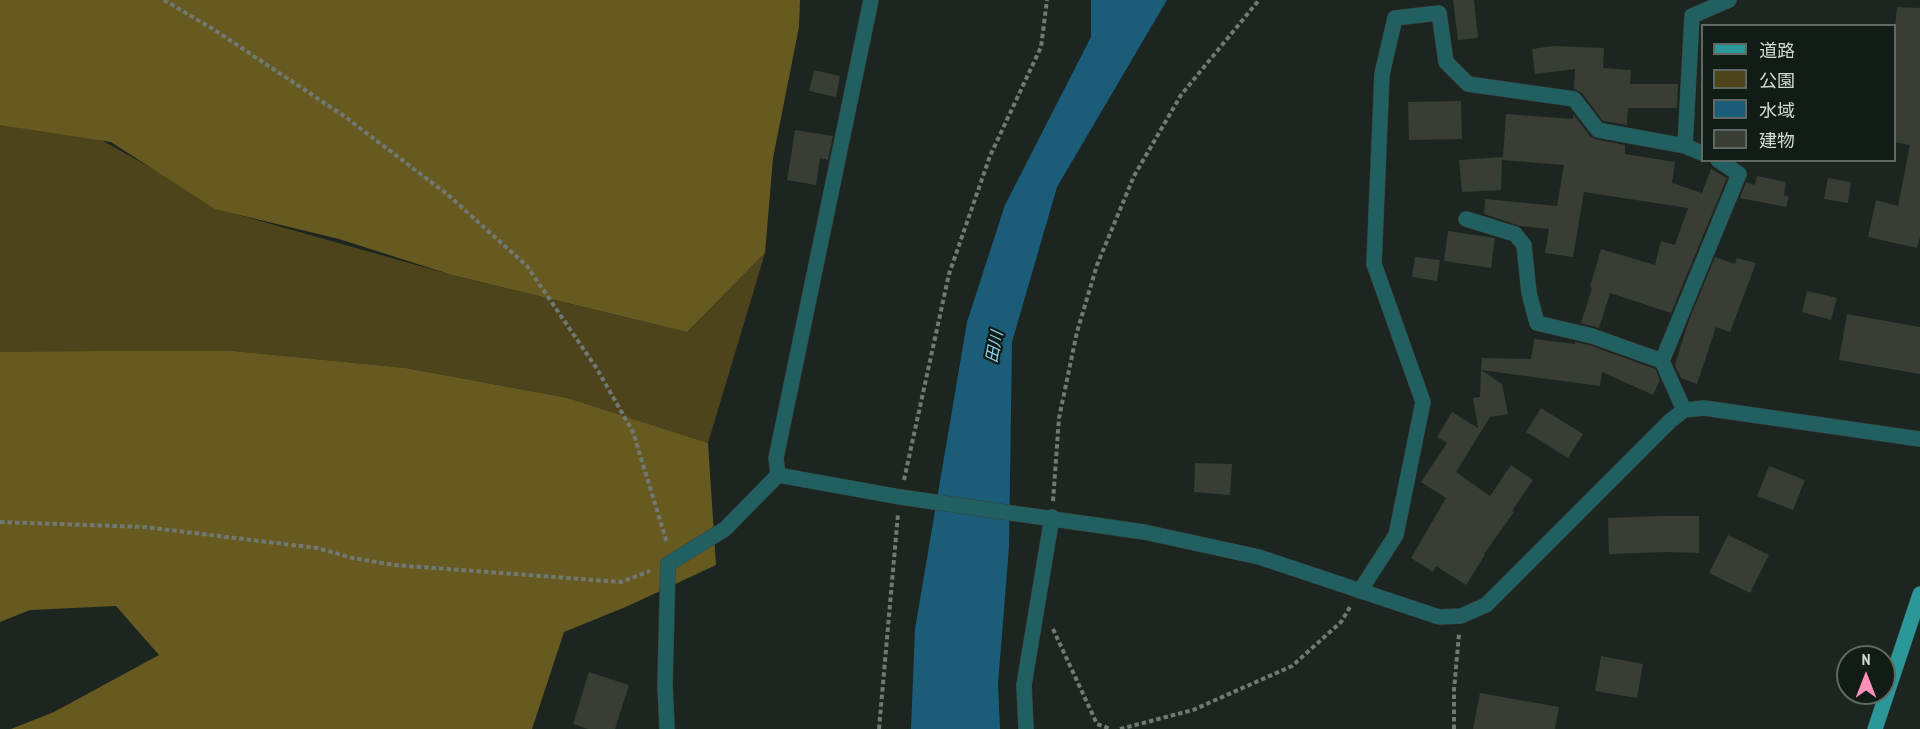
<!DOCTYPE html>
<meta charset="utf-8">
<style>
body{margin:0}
#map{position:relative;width:1920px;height:729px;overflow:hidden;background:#1c2520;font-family:"PT Sans Narrow","Noto Sans JP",sans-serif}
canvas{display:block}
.legend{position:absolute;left:1701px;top:24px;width:195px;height:138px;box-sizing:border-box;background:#121c17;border:2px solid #5f6863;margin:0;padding:8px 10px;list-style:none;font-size:18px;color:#d3dad6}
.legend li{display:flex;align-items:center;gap:12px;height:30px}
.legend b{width:30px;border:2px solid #5f6863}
.north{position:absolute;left:1836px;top:645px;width:60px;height:60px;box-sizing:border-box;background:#121c17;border:2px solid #5f6863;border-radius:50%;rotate:0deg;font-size:16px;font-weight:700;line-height:24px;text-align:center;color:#d3dad6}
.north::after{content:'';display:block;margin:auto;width:21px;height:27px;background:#ff8eb9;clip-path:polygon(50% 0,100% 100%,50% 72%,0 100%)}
</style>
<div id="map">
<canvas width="1920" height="729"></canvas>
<ul class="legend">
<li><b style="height:8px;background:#2b9798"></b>道路</li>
<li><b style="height:16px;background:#4d441c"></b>公園</li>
<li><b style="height:16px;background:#1b5d79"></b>水域</li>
<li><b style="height:16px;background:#393e35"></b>建物</li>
</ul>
<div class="north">N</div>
</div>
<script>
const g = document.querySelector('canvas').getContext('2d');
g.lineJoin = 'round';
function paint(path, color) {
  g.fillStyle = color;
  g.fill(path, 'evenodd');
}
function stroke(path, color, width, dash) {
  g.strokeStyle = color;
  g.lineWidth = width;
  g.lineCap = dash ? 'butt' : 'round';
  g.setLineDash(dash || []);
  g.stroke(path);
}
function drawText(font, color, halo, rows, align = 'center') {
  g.font = font + ' "PT Sans Narrow","Noto Sans JP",sans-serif';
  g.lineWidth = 4.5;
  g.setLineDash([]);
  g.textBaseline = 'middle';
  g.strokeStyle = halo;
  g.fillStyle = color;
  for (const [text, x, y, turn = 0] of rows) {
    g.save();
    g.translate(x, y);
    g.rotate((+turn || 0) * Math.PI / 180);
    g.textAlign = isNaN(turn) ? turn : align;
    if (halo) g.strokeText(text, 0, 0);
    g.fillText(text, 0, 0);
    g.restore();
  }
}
const green = new Path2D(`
 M 0,111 L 103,141 L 232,213 L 452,275 L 687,332 L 765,253 L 708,443 L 568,398 L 406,368 L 234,351 L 0,352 Z`);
const forest = new Path2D(`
 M 0,0 L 800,0 L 799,27 L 773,158 L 765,253 L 687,332 L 452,275 L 339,239 L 215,209 L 111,142 L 0,125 Z
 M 94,351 L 234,351 L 406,368 L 568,398 L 708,443 L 716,565 L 628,606 L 564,632 L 532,729 L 11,729 L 54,712 L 159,655 L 116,606 L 30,610 L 0,622 L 0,352 Z`);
const water = new Path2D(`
 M 1091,0 L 1167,0 L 1057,187 L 1012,342 L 1009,547 L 998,684 L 1000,729 L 911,729 L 915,629 L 967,322 L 1005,205 L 1091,37 Z`);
const building = new Path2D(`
 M 1453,0 L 1474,0 L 1478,38 L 1458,40 Z
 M 1897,7 L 1920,8 L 1920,237 L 1917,248 L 1868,237 L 1876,200 L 1898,206 L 1910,145 L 1894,142 L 1894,40 Z
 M 1554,46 L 1604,48 L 1603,68 L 1631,70 L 1630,84 L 1678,84 L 1677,108 L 1628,108 L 1627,125 L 1603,121 L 1582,93 L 1574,89 L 1575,69 L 1535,74 L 1532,49 Z
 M 814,70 L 840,76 L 836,97 L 809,91 Z
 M 1461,101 L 1462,139 L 1409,140 L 1408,102 Z
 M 1506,114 L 1573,119 L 1573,114 L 1590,136 L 1595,139 L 1625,145 L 1625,154 L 1675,162 L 1672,183 L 1702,193 L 1711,169 L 1727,178 L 1671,313 L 1610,293 L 1599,328 L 1581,323 L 1592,288 L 1590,287 L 1601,249 L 1655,265 L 1661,241 L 1675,245 L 1688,208 L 1584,192 L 1573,257 L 1545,253 L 1549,229 L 1520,226 L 1484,214 L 1485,199 L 1557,206 L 1564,165 L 1502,160 L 1501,190 L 1462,192 L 1459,160 L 1503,157 Z
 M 795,130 L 833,136 L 828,160 L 820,158 L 816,185 L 787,180 Z
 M 1757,176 L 1786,182 L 1784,195 L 1789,197 L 1786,207 L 1740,198 L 1746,182 L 1755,185 Z
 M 1828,178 L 1851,182 L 1848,203 L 1824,199 Z
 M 1448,231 L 1495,238 L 1491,268 L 1444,261 Z
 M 1415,257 L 1440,260 L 1437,281 L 1412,277 Z
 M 1715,257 L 1735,264 L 1737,258 L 1756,263 L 1730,332 L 1716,327 L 1697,384 L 1681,378 L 1675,365 L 1689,320 Z
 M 1807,291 L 1837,298 L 1831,320 L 1802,312 Z
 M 1847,314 L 1920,327 L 1920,374 L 1839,360 Z
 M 1534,339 L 1575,344 L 1575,342 L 1589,345 L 1655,369 L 1660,380 L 1653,395 L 1602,372 L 1600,386 L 1481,370 L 1482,358 L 1531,359 Z
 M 1481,370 L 1502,384 L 1508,414 L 1490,417 L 1456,472 L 1490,496 L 1511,465 L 1533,480 L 1512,511 L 1514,512 L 1484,554 L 1485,555 L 1466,585 L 1436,566 L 1433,572 L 1411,558 L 1446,498 L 1421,482 L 1447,443 L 1437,437 L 1452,412 L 1478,428 L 1473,398 L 1480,397 Z
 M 1541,408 L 1583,434 L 1568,458 L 1526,432 Z
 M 1195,463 L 1232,464 L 1230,495 L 1194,492 Z
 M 1769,466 L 1805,480 L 1793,510 L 1757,496 Z
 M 1659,516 L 1699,516 L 1699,553 L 1667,552 L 1609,554 L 1608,518 Z
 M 1728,535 L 1769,555 L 1750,593 L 1709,573 Z
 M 1601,656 L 1643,664 L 1637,698 L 1595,691 Z
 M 589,672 L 629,685 L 615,729 L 588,729 L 573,724 Z
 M 1480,693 L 1559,707 L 1555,729 L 1473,729 Z`);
const path = new Path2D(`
 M 164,0 L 213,29 L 344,116 L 447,194 L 527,266 L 597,369 L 633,432 L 667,543
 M 904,480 L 949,274 L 990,156 L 1041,47 L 1047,0
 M 1053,501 L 1059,418 L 1077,332 L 1097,265 L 1134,176 L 1181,95 L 1259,0
 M 0,522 L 145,527 L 317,548 L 353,558 L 394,565 L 621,582 L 650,571
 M 1053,629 L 1097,724 L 1111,729
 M 879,729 L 898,514
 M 1120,729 L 1193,710 L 1292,666 L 1341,622 L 1350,607
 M 1454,729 L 1454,690 L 1459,634`);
const minor = new Path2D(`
 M 1702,153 L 1685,146 L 1692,16 L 1729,0
 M 1466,219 L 1515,234 L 1524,245 L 1529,293 L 1537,323 L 1592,336 L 1662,361
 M 1684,410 L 1662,361 L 1739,174 L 1718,160
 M 778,475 L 776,458 L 871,0
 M 1360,591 L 1396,535 L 1423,402 L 1374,264 L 1382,74 L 1395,18 L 1439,13 L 1446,62 L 1468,84 L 1574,99 L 1598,130 L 1685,146
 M 667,729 L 665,684 L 668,564 L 725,529 L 778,475 L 900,497 L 1144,532 L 1259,557 L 1439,617 L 1461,616 L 1486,605 L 1670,421 L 1684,410 L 1704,408 L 1920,439
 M 1026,729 L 1024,685 L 1052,517`);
const major = new Path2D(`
 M 1875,729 L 1920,594`);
const waterNames = [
 ["田川",995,347,-79]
];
paint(green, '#4d441c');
paint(forest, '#675a21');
paint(water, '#1b5d79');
paint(building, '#393e35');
stroke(minor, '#39423d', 16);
stroke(major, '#39423d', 16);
stroke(path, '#717974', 4, [4.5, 3]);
stroke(minor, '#215f60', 15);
stroke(major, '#2b9798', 15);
drawText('italic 16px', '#8dd5f7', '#121c17', waterNames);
</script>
